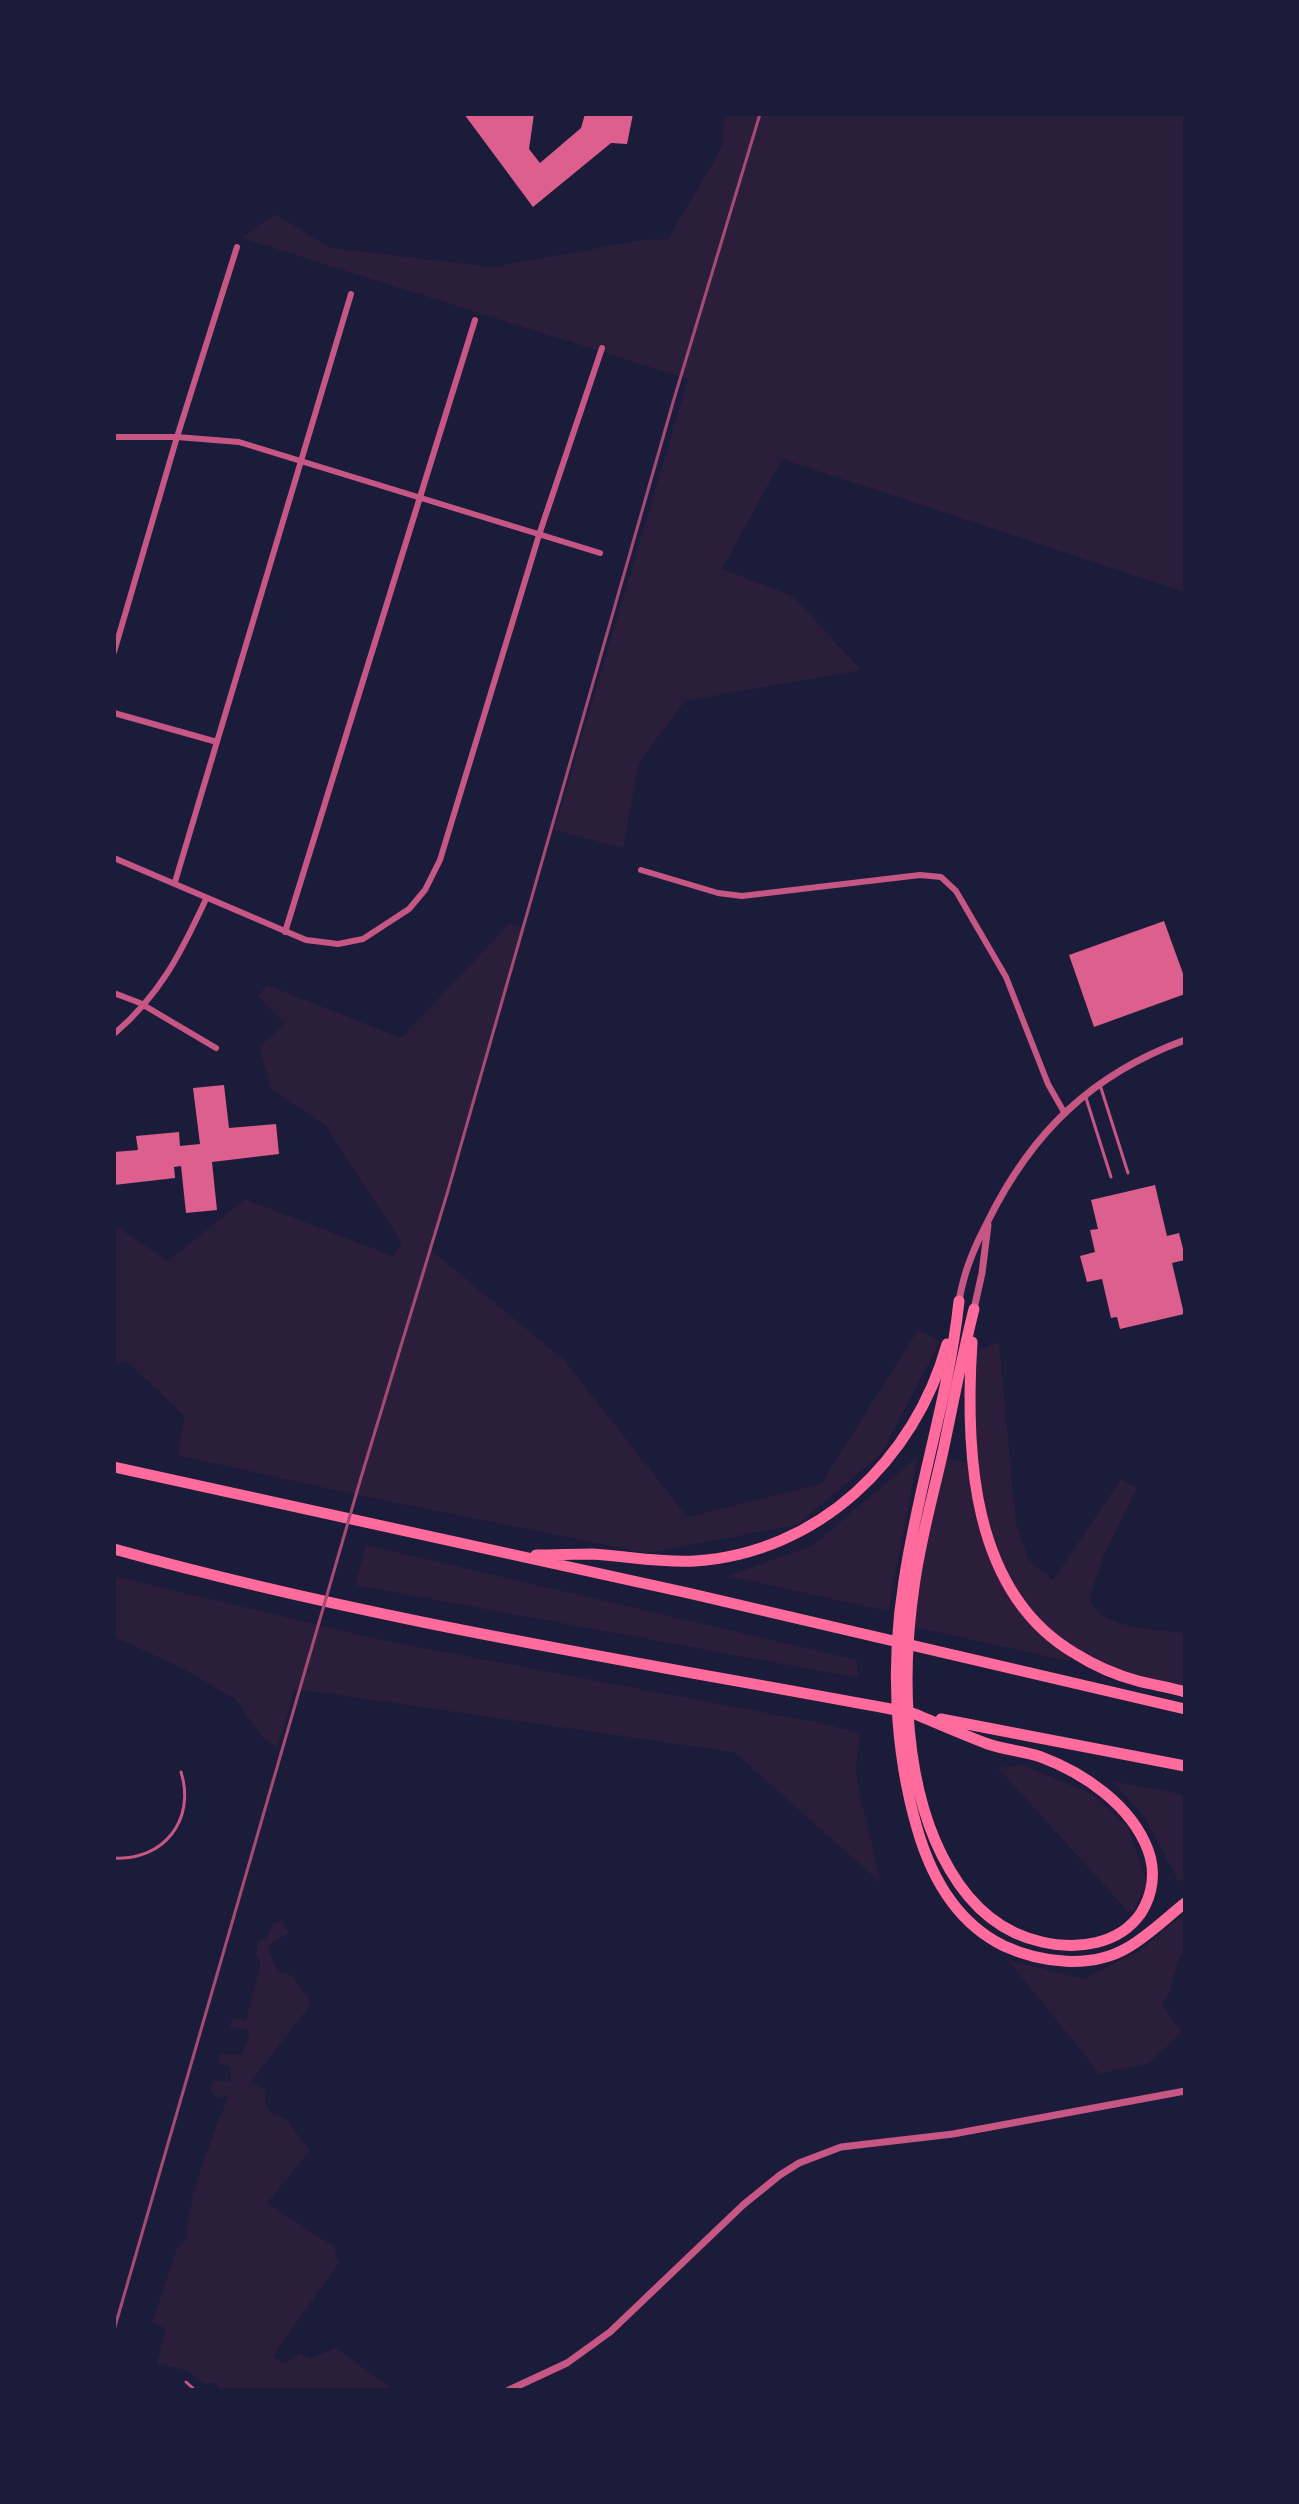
<!DOCTYPE html>
<style>
body{margin:0}
#map{position:relative;width:1299px;height:2504px;overflow:hidden;background:#1b1b3a;font-family:Signika,sans-serif}
canvas{display:block}
.frame{position:absolute;inset:0;border:116px solid #1b1b3a;pointer-events:none}
</style>
<div id="map">
<canvas width="1299" height="2504"></canvas>
<div class="frame"></div>
</div>
<script>
const g = document.querySelector('canvas').getContext('2d');
g.lineJoin = 'round';
function paint(path, color) {
  g.fillStyle = color;
  g.fill(path, 'evenodd');
}
function stroke(path, color, width, dash) {
  g.strokeStyle = color;
  g.lineWidth = width;
  g.lineCap = dash ? 'butt' : 'round';
  g.setLineDash(dash || []);
  g.stroke(path);
}
const green = new Path2D(`
 M 724,114 L 1185,114 L 1185,592 L 782,459 L 722,569 L 793,596 L 861,670 L 685,701 L 639,762 L 623,848 L 554,830 L 688,379 L 242,238 L 275,214 L 330,248 L 493,267 L 642,240 L 668,239 L 722,147 Z
 M 509,924 L 525,928 L 431,1250 L 564,1360 L 687,1517 L 821,1484 L 918,1330 L 940,1341 L 882,1453 L 797,1525 L 647,1553 L 353,1494 L 177,1455 L 185,1417 L 126,1360 L 114,1366 L 114,1225 L 168,1261 L 245,1199 L 393,1256 L 402,1243 L 325,1125 L 271,1089 L 259,1047 L 285,1024 L 258,996 L 267,985 L 401,1038 Z
 M 999,1342 L 1016,1523 L 1029,1560 L 1053,1580 L 1121,1479 L 1137,1488 L 1104,1555 L 1089,1599 C 1091,1603 1093,1607 1096,1610 C 1112,1628 1162,1631 1185,1633 L 1185,1692 L 1076,1654 L 1068,1661 L 910,1626 L 941,1457 L 972,1464 L 971,1352 Z
 M 918,1456 L 888,1611 L 727,1576 L 812,1546 Z
 M 366,1545 L 857,1660 L 859,1678 L 355,1585 Z
 M 114,1576 L 381,1640 L 815,1722 L 860,1733 L 856,1769 L 858,1786 L 881,1883 L 734,1752 L 295,1689 L 277,1749 L 263,1738 L 235,1699 L 178,1666 L 114,1637 Z
 M 1022,1765 L 1092,1794 L 1128,1827 L 1147,1884 L 1131,1915 L 998,1768 Z
 M 1112,1781 L 1185,1795 L 1185,1878 L 1179,1882 L 1144,1816 Z
 M 1185,1913 L 1185,1957 L 1180,1955 L 1170,1991 L 1162,2005 L 1182,2032 L 1149,2063 L 1100,2074 L 1008,1960 L 1083,1979 L 1139,1951 Z
 M 283,1920 L 288,1933 L 271,1944 L 269,1952 L 278,1972 L 291,1975 L 312,2003 L 251,2081 L 265,2090 L 265,2103 L 272,2114 L 285,2118 L 310,2151 L 267,2203 L 336,2248 L 334,2254 L 339,2262 L 273,2356 L 283,2364 L 301,2353 L 309,2359 L 336,2348 L 394,2390 L 219,2390 L 215,2382 L 205,2384 L 185,2370 L 157,2363 L 166,2329 L 152,2322 L 177,2248 L 186,2240 C 188,2198 212,2135 229,2095 L 218,2098 L 210,2091 L 212,2081 L 230,2082 L 231,2067 L 218,2063 L 220,2054 L 241,2055 L 250,2037 L 246,2030 L 230,2028 L 232,2017 L 246,2020 L 258,1974 L 260,1962 L 256,1954 L 258,1941 L 267,1937 L 274,1922 Z`);
const building = new Path2D(`
 M 464,114 L 534,114 L 529,149 L 540,163 L 581,128 L 585,114 L 633,114 L 627,144 L 611,143 L 533,207 Z
 M 1164,921 L 1185,979 L 1185,994 L 1094,1027 L 1069,955 Z
 M 224,1085 L 229,1128 L 276,1124 L 279,1154 L 212,1162 L 217,1210 L 186,1213 L 181,1166 L 174,1167 L 175,1178 L 114,1185 L 114,1152 L 138,1150 L 136,1136 L 179,1132 L 180,1146 L 200,1144 L 193,1088 Z
 M 1155,1185 L 1167,1236 L 1179,1233 L 1185,1257 L 1185,1260 L 1172,1263 L 1184,1314 L 1120,1329 L 1117,1317 L 1111,1318 L 1102,1279 L 1087,1282 L 1080,1256 L 1095,1252 L 1090,1230 L 1098,1229 L 1091,1200 Z`);
const service = new Path2D(`
 M 1100,1085 L 1128,1173
 M 1086,1098 L 1111,1177
 M 114,1858 C 164,1861 196,1819 181,1772
 M 186,2382 L 195,2390`);
const minor = new Path2D(`
 M 114,437 L 177,437 L 239,442 L 600,553
 M 114,652 L 177,437 L 237,247
 M 114,713 L 217,742
 M 114,858 L 306,940 L 338,944 L 363,939 L 409,909 L 425,890 L 440,860 L 539,535 L 602,348
 M 641,870 L 718,893 L 742,896 L 920,875 L 941,877 L 956,891 L 1006,977 L 1048,1084 L 1064,1112
 M 175,882 L 351,294
 M 285,932 L 475,320
 M 114,993 L 140,1003 L 216,1048
 M 114,1034 C 160,995 181,953 206,899`);
const tertiary = new Path2D(`
 M 959,1301 C 964,1271 974,1248 988,1221 C 1032,1132 1092,1074 1185,1040
 M 974,1309 L 982,1273 L 988,1225
 M 509,2390 L 567,2363 L 610,2332 L 743,2205 L 780,2175 L 799,2163 L 841,2147 L 953,2134 L 1185,2091`);
const motorway = new Path2D(`
 M 959,1301 C 949,1396 918,1486 904,1581 C 891,1662 894,1748 917,1828 C 931,1877 957,1923 1004,1946 C 1041,1963 1091,1969 1127,1948 C 1148,1936 1166,1918 1185,1903
 M 972,1342 C 965,1450 970,1593 1076,1654 C 1095,1666 1116,1675 1138,1681 C 1153,1685 1170,1687 1185,1692
 M 114,1467 L 688,1593 L 1185,1709
 M 114,1549 C 376,1622 646,1663 912,1713
 M 536,1555 C 555,1555 573,1554 592,1554 C 627,1556 660,1563 695,1561 C 818,1553 915,1460 947,1344
 M 915,1714 C 939,1724 964,1735 988,1744 C 1005,1750 1024,1751 1041,1757 C 1084,1773 1131,1805 1148,1850 C 1156,1871 1153,1894 1141,1913 C 1119,1945 1077,1950 1042,1942 C 1001,1933 971,1906 950,1870 C 903,1791 901,1676 914,1587 C 920,1541 933,1496 943,1451 C 953,1404 962,1356 974,1309
 M 941,1719 L 1185,1766`);
const rail = new Path2D(`
 M 114,2330 L 360,1481 L 447,1194 L 674,399 L 760,114`);
paint(green, '#2a1e3b');
paint(building, '#dd5f8e');
stroke(service, '#c65784', 3);
stroke(minor, '#c65784', 6);
stroke(tertiary, '#c65784', 7);
stroke(motorway, '#ff6b9d', 11);
stroke(rail, '#a44b75', 3);
</script>
